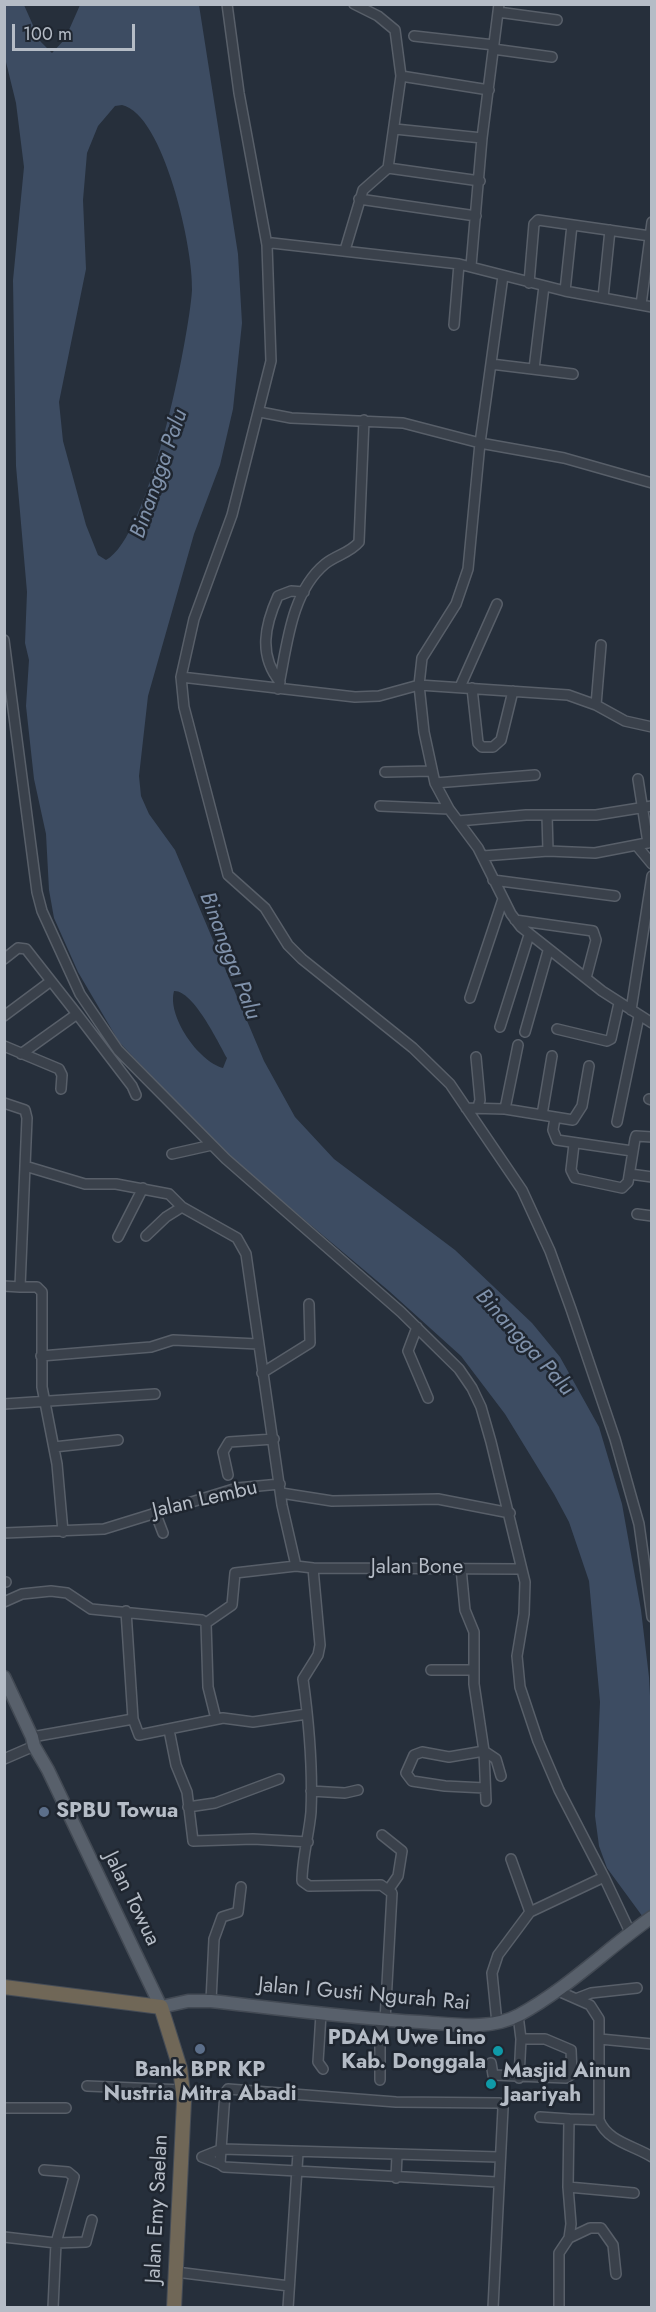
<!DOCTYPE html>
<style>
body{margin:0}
#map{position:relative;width:656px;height:2312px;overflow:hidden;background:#262f3b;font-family:Jost,sans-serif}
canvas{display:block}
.frame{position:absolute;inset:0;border:6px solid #b5bcc6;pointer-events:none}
.scale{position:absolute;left:12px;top:24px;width:123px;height:27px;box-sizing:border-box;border:3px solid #b5bcc6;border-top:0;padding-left:8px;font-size:18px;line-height:21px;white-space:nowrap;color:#b5bcc6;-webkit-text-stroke:4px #1f2630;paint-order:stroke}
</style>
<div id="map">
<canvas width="656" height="2312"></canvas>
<div class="frame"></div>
<div class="scale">100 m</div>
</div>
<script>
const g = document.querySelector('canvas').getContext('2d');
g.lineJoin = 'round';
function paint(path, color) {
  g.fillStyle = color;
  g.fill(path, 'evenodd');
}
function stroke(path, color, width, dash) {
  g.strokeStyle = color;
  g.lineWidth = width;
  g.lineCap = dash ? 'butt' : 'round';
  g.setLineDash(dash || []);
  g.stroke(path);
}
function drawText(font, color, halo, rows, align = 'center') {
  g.font = font + ' Jost,sans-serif';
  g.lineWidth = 5;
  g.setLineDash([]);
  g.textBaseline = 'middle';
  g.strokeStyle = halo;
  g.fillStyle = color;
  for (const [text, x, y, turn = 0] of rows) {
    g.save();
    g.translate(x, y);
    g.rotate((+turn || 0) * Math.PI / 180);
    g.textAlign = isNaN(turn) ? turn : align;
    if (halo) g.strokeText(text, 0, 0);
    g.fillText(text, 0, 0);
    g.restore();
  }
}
const water = new Path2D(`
 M 5,5 L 24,5 L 40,41 L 52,53 L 65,39 L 80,5 L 199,5 L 238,254 L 242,323 L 233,409 L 220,465 L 194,534 L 148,696 L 139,776 L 141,796 L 149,814 L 175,850 L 264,1061 L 295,1117 L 334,1159 L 455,1250 L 532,1323 L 560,1357 L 599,1427 L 622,1504 L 641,1610 L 649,1677 L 652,1733 L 651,1928 L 607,1868 L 599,1846 L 595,1816 L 600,1702 L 589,1581 L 569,1522 L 554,1494 L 505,1414 L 461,1356 L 389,1291 L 224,1152 L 119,1042 L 78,972 L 54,918 L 49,890 L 46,834 L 34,779 L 26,706 L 29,660 L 25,643 L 27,592 L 16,466 L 13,280 L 24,167 L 16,103 L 5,58 ZM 122,105 C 164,114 194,251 192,290 C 189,338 149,538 106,560 L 98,555 L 86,525 L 63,441 L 59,402 L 86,269 L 83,200 L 87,153 L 98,126 L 115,106 ZM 174,991 C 193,990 218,1042 227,1058 L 223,1068 C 198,1061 167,1016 174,991 Z`);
const minor = new Path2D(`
 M 227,4 L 239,93 L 267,245
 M 498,12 L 557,20
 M 414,36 L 494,45
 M 493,49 L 552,57
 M 401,76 L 489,90
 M 395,129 L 482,138
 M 388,168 L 480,181
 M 359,199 L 476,216
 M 345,250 L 363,190 L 388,168 L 401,76 L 395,30 L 378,16 L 354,4
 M 471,266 L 482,138 L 499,4
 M 503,276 L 480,443 L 468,569 L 456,604 L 422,658 L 419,685 L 424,732 L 435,783 L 449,809 L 478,848 L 511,914 L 521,927 L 602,991 L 652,1023
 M 529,283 L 534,224 L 538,220 L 650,236
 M 565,291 L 572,225
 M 603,298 L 610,230
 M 641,305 L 652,222
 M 652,307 L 565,291 L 459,264 L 272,243 L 267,245 L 271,361 L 232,515 L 194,619 L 181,677 L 184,707 L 228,875 L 265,908 L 288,945 L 302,959 L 413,1048 L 450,1084 L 522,1190 L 550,1251 L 571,1309 L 615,1439 L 639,1524 L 652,1617
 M 454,325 L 459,264
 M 491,364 L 573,374
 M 534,369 L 544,286
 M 260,412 L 291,418 L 403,423 L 480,443 L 564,458 L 652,483
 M 4,640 L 37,892 L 42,911 L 80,994 L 118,1050 L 226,1159 L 401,1312 L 459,1369 L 472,1388 L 481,1407 L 491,1442 L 525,1582 L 524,1614 L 517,1656 L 520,1687 L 538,1741 L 559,1790 L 604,1877 L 530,1912 L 498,1955 L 492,1973 L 497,2023
 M 181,677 L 355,697 L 379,696 L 419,685 L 568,695 L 596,705 L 625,721 L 652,727
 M 280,682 C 258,655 265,625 278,596 L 291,591 L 304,592
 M 460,687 L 497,604
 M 472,688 L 478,743 L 482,747 L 493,747 L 501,740 L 513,691
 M 278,689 C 287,648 290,593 325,564 C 336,555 350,553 359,542 L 364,420
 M 596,705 L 601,645
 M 385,772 L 431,771
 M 638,779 L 648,843
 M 435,783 L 535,775
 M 380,806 L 449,809
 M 547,815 L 548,851
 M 458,821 L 526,815 L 596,815 L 652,806
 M 637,846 L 652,864
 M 483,856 L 548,851 L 595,853 L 652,842
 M 493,880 L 615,896
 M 515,920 L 593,931 L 596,940 L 586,978
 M 4,959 L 18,948 L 26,949 L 77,1014 L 21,1054
 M 470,998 L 503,899
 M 631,1010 L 652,876
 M 77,1014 L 132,1086 L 136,1095
 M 4,1016 L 51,981
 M 500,1027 L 529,935
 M 557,1029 L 607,1041 L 611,1039 L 619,1003
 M 525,1032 L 548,951
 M 4,1046 L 59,1069 L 62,1075 L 61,1089
 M 476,1057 L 480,1100 L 478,1107
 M 649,1099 L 652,1100
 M 4,1103 L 25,1110 L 27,1118 L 20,1287 L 37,1287 L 42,1292 L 42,1387 L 57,1464 L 63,1532
 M 466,1108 L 505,1109 L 573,1120 L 582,1106 L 589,1066
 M 505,1109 L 518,1045
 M 542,1115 L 552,1056
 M 555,1118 L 553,1130 L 557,1140 L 632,1151
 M 617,1122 L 639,1016
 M 574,1144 L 571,1170 L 575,1178 L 622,1188 L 628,1182 L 635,1139 L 636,1136 L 652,1137
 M 172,1154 L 212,1145
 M 25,1166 L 85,1184 L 116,1184 L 169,1194 L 182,1207 L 237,1238 L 246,1254 L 282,1505 L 296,1566 L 313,1568
 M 630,1174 L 652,1177
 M 637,1214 L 652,1216
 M 146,1236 L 166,1217 L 182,1207
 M 118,1237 L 143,1188
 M 4,1286 L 20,1287
 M 417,1327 L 408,1351 L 428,1398
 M 41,1356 L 151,1347 L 173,1340 L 258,1344
 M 262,1373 L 310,1343 L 309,1304
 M 4,1404 L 155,1394
 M 54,1447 L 118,1440
 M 228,1475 L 223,1452 L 229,1442 L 274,1439
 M 281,1493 L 332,1501 L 438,1499 L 510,1513
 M 155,1512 L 163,1533
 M 4,1533 L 104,1529 L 237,1488 L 280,1484
 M 461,1568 L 465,1610 L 474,1632 L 474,1684 L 484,1751 L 449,1757 L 422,1752 L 414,1755 L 406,1773 L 412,1781 L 445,1786 L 485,1788
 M 4,1582 L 6,1582
 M 4,1602 L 22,1594 L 51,1591 L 67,1593 L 91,1609 L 202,1620 L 206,1623 L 208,1687 L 216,1719
 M 126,1611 L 133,1719
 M 206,1623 L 232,1605 L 235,1573 L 296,1566
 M 431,1670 L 473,1670
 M 169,1730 L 176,1765 L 187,1792 L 193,1841 L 253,1839 L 308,1842
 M 32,1737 L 133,1719 L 139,1735 L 223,1718 L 253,1722 L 307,1714
 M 4,1759 L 34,1746
 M 311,1791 L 345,1793 L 358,1790
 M 486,1801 L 484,1751 L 496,1759 L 501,1776
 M 188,1807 L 215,1803 L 279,1779
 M 382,1835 L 402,1851 L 398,1876 L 389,1889
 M 511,1859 L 530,1912
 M 604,1877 L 630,1932
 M 556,1990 L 590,2005 L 599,2019 L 599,2120 C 608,2142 633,2145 652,2157
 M 578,1998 L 591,1993 L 637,1988
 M 211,2001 L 214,1939 L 222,1917 L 238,1912 L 241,1887
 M 321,2014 L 318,2062 L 323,2069
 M 518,2015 L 521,2039 L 519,2078
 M 385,2021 L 392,1893 L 381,1885 L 309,1886 L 302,1881 C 302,1858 309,1835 311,1812 C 313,1767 309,1723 303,1679 L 318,1655 L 320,1645 L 313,1568 L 521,1569
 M 600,2039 L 652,2044
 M 491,2063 L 493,2075 L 566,2078 L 572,2074 L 571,2050 L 545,2039 L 521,2039
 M 380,2080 L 380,2021
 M 87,2086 L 183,2090
 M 4,2108 L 66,2108
 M 540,2117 L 569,2119
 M 220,2164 L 202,2157 L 222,2149 L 499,2157
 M 44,2170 L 68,2172 L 74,2177 L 56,2243 L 53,2308
 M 396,2178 L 397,2155
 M 568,2187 L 634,2193
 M 4,2237 L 56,2243 L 86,2242 L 92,2220
 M 569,2238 L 590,2228 L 601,2228 L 613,2245 L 616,2274
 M 176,2272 L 289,2286
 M 288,2308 L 298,2153
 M 493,2308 L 503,2108 L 500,2103 L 396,2102 L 228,2089 L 225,2093 L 220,2164 L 224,2167 L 497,2182
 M 559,2308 L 559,2253 L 569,2238 L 571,2224 L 568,2187 L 569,2119 L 599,2120`);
const major = new Path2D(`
 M 4,1677 L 32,1737 L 34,1746 L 48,1770 L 161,2007 L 188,2001 L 211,2001 C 281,2009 350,2018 420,2022 C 453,2024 489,2031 519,2015 C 567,1989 608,1948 652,1917`);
const highway = new Path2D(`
 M 4,1987 L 161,2007 L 180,2068 L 184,2101 L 174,2308`);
const markers = [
 [44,1812,6,"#5c6f8a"],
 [200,2049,6,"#5c6f8a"],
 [498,2051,6,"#0f9aa8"],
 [491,2084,6,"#0f9aa8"]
];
const streetNames = [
 ["Jalan Lembu",205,1500,-13],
 ["Jalan Bone",417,1568],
 ["Jalan Towua",131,1899,64],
 ["Jalan I Gusti Ngurah Rai",364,1995,5],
 ["Jalan Emy Saelan",158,2209,-87]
];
const poiNames = [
 ["SPBU Towua",56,1812],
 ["PDAM Uwe Lino",486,2039,"right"],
 ["Kab. Donggala",486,2063,"right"],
 ["Bank BPR KP",200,2071,"center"],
 ["Nustria Mitra Abadi",200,2095,"center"],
 ["Masjid Ainun",503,2072],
 ["Jaariyah",503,2096]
];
const waterNames = [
 ["Binangga Palu",160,474,-71],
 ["Binangga Palu",229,956,69],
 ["Binangga Palu",524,1343,48]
];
paint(water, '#3d4c62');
stroke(minor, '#585f69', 12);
stroke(major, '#434a54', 15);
stroke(highway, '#454c56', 16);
stroke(minor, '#3a414b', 9);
stroke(major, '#58606b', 12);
stroke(highway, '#706757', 14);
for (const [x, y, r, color] of markers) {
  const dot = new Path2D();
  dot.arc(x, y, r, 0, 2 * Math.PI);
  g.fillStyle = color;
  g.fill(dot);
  stroke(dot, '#1f2630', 2);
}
drawText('21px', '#b5bcc6', '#1f2630', streetNames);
drawText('bold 21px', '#b5bcc6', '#1f2630', poiNames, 'left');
drawText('italic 22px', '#8092ab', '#1f2630', waterNames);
</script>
